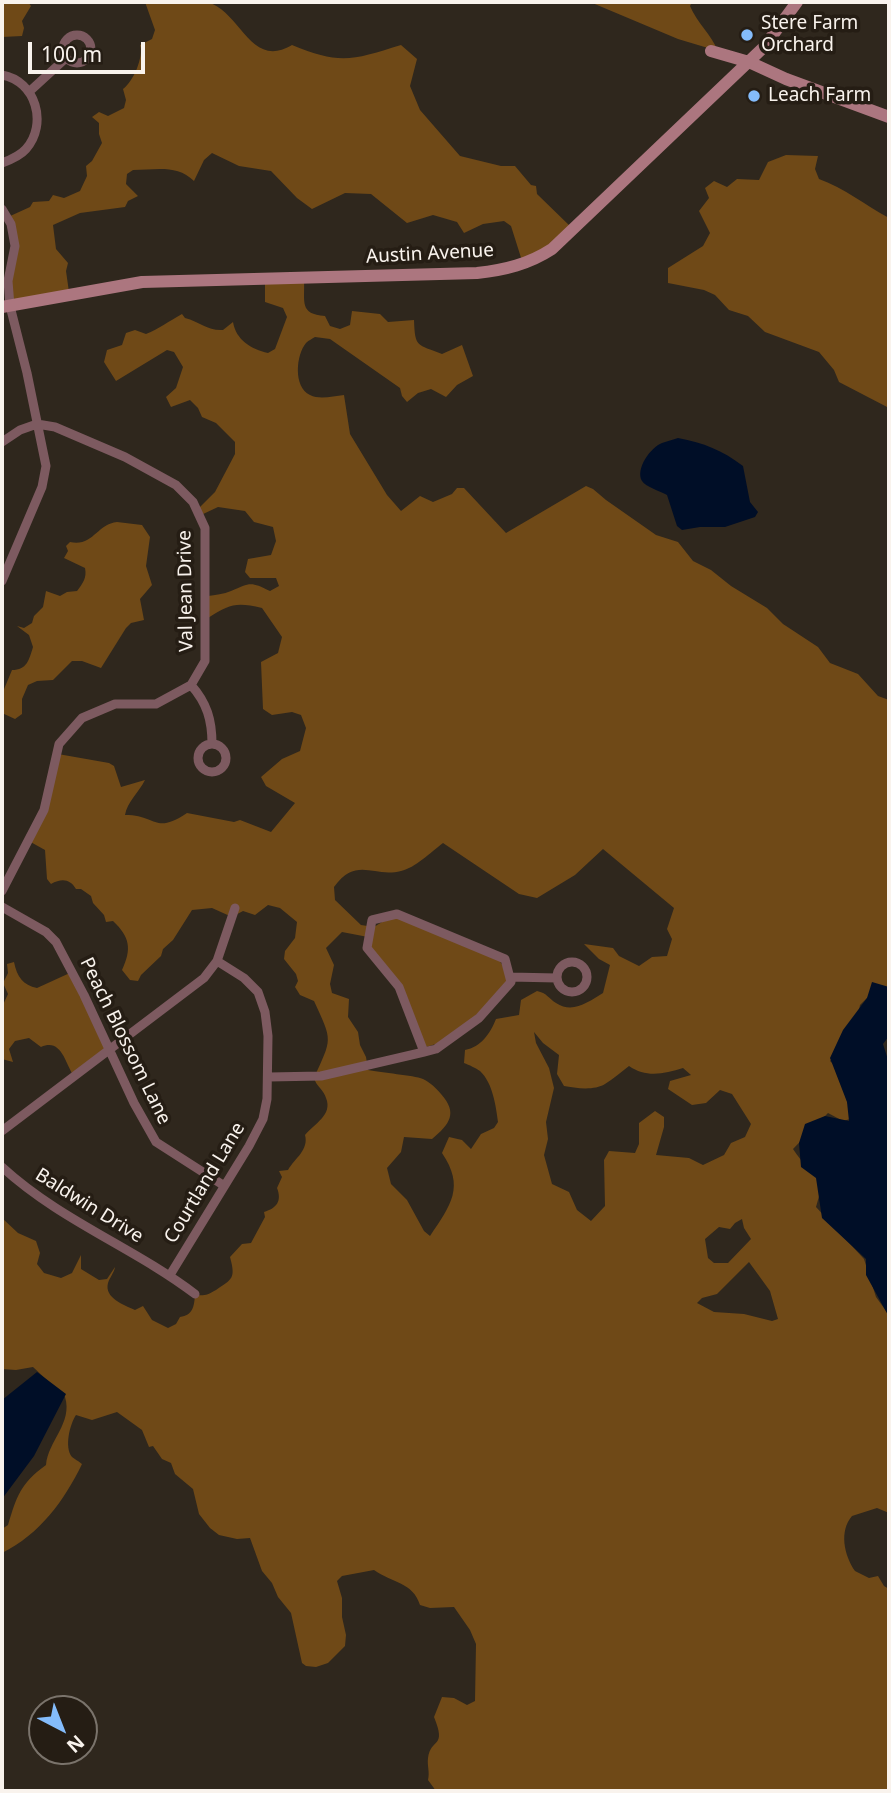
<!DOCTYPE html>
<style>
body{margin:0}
#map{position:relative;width:891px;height:1793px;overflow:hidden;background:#2f271d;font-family:"Noto Sans",sans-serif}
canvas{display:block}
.frame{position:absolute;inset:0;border:4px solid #f9f3ed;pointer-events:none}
.north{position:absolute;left:28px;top:1695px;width:70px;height:70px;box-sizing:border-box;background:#251d14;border:2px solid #7a736b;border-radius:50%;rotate:138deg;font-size:19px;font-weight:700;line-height:28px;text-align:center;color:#f9f3ed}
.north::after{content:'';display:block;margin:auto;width:24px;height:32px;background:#84bcfb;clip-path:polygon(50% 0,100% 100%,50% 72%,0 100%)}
.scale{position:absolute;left:28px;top:42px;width:117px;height:32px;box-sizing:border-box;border:4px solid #f9f3ed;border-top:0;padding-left:9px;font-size:21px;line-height:24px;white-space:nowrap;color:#f9f3ed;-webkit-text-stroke:5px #251d14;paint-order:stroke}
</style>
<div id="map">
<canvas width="891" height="1793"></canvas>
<div class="frame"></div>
<div class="north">N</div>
<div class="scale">100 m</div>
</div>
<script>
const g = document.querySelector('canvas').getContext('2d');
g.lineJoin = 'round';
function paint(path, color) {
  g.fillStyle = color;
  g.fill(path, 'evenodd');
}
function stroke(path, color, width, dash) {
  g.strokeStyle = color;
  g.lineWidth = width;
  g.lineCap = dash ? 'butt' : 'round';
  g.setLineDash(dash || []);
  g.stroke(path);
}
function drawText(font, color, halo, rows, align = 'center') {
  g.font = font + ' "Noto Sans",sans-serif';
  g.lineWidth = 7;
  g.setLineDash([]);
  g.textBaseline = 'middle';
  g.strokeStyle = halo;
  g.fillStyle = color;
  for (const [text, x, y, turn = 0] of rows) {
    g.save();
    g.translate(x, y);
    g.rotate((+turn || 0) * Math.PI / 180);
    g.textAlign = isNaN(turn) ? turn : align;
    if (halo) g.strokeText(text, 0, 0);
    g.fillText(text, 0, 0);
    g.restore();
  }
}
const forest = new Path2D(`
 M 2,2 L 28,2 L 31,6 L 22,21 L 24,28 L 22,36 L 2,37 Z
 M 145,2 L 207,2 C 241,11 250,70 292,45 C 340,65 353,60 401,45 L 417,59 L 410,86 L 420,110 L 460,156 L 501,166 L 515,166 L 531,185 L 536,186 L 537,194 L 573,229 L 523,264 L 511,226 L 504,221 L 483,224 L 464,233 L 457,222 L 433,215 L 407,223 L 371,194 L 345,193 L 312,209 L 297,198 L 271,171 L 239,166 L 212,153 L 204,160 L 194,181 C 177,164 155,170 133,170 L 127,174 L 126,184 L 138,196 L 128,201 L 125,207 L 80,213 L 53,225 L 56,249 L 68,263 L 66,271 L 69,292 L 12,306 L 10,274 L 16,245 L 8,217 L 30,207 L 33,202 L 49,201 L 53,195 L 64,198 L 80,191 L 87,176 L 86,166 L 92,161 L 102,143 L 99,134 L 99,123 L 92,117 L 99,112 L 108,116 L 124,108 L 126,100 L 123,89 C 133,82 144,57 140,45 L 152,39 L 155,30 Z
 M 590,2 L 692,2 L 690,6 C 697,23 711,34 718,51 L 678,39 Z
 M 786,155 L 818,156 L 815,169 L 819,179 C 844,188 865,205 889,218 L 889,408 L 839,382 L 834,370 L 819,352 L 765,332 L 748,316 L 729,310 L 715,295 L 704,290 L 668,283 L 668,268 L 703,246 L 710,233 L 699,211 L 709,198 L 705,188 L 714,181 L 727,187 L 737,179 L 759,180 L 768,162 Z
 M 304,280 C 305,302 299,314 325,316 L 330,326 L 340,329 L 350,325 L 352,311 L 380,314 L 388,322 L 414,320 C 415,348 417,344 442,354 L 462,345 L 473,376 L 457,385 L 446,397 L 431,389 L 418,393 L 407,402 L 402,396 L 400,388 L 330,339 L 315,337 C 312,339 309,340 306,343 C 296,355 293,387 310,395 C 320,400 333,396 344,395 L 350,434 L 387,495 L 401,511 L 420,496 L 433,502 L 452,494 L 457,488 L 464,488 L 506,533 L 586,486 L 593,489 L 606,500 L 656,535 L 678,542 L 693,561 L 711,570 L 731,586 L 767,608 L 783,624 L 818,647 L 830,663 L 858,674 L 878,696 L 889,700 L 889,998 L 876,989 L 860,1005 L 858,1015 L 840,1048 L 830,1061 L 845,1075 C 839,1092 852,1104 850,1119 L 843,1121 L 828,1113 L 793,1149 C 803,1164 810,1169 823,1182 L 816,1207 L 864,1259 L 876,1297 L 889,1315 L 889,1513 L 877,1508 L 852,1516 C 839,1531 844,1555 855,1571 L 869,1578 L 878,1576 L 884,1586 L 889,1589 L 889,1791 L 436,1791 L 428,1780 C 430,1772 427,1766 428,1758 C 431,1737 447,1749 434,1717 L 442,1697 L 454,1698 L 467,1705 L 475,1701 L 476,1644 L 470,1630 L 454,1607 L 430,1608 L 420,1605 C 413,1582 392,1583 374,1570 L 342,1576 L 337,1581 L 342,1598 L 342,1617 L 346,1635 L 345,1646 L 328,1663 L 316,1667 L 306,1666 L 302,1663 L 291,1613 L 278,1597 L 272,1583 L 262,1571 L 250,1538 L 237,1539 L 219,1535 L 210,1528 L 199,1514 L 193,1489 L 175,1474 L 171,1463 L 162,1459 L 153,1446 L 149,1447 L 142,1430 L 117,1412 L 92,1420 L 76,1415 C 70,1424 64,1447 72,1457 C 72,1457 81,1463 82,1464 C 64,1501 40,1534 2,1553 L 2,1529 L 8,1525 C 17,1496 20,1484 46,1465 C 48,1441 73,1423 65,1397 L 33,1367 L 16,1370 L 2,1369 L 2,1218 L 18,1233 L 36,1241 L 40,1253 L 37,1264 L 44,1273 L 61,1278 L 72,1273 L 81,1255 L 81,1269 L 99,1280 L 107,1279 L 115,1267 C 114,1273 110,1277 108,1283 C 104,1298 124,1305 135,1310 L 143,1306 L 152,1320 L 168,1328 L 176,1324 L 180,1317 C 193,1315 194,1307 195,1295 C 205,1296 207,1295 216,1290 C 232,1279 236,1279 230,1257 L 242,1244 L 251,1243 L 265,1217 L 264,1212 C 277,1208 282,1201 277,1188 L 282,1177 L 279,1171 L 288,1170 C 295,1158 309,1150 305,1135 C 314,1124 333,1115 326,1098 C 324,1090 316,1086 314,1078 C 332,1038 333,1042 314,1001 L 300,995 L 295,987 L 298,981 L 296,974 L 284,959 L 285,951 L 295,938 L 297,922 L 280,908 L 268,905 L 255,915 L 243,911 L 232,917 L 212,908 L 192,910 L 173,940 L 163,949 L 161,956 L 141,975 L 138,981 L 130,980 L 122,970 C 132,949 130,937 113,921 L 106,922 L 104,915 L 93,903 L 91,896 L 81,889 L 76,889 C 70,879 62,878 51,884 L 47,879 L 45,850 L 27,840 L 46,800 L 58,754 L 109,763 L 114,766 L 121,787 L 145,780 C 139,792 127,802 125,815 C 158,815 154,835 187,813 L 234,822 L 240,820 L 271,832 L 295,803 L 266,786 L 261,777 L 282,759 L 300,751 L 306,728 L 301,715 L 292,712 L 272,715 L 263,709 L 261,662 L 278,653 L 282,637 L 262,608 C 236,602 230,604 208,618 L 208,596 C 215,595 224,594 231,591 C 250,583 250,581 270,591 L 279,586 L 276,578 L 250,578 L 245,572 L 248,559 L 271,555 L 276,541 L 273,527 L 254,522 L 245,511 L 218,507 L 201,515 L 199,508 L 215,492 L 235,454 L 235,442 L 216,423 L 202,417 L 198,408 L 190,400 L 171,407 L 166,397 L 176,388 L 183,367 L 174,352 L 167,350 L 116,381 L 104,362 L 107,350 L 122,345 L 126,333 L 135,330 L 146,334 C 159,329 169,321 182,314 L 185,318 C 200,322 208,331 223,330 L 233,322 C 236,340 251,349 268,353 L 275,349 L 287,317 L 283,308 L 265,302 L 265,284 ZM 443,843 L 519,894 L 537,898 L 575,875 L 603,849 L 674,908 L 667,929 L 672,939 L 667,956 L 652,957 L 639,966 L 619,956 L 613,948 L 584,944 L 599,959 L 610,965 L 603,993 C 588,1002 573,1014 556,1003 C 548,998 547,993 537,991 L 521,1000 L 519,1015 L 496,1019 C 490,1034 481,1047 465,1050 L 464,1063 C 469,1065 476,1068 480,1071 C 493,1083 496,1107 498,1122 L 494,1128 L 481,1134 L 471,1149 L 462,1140 L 449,1137 L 442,1153 C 465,1187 451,1205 430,1236 L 424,1231 L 407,1200 L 391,1184 L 387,1168 L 401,1152 L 404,1137 L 432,1139 C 450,1124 458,1113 441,1094 C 436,1088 431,1083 423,1079 C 413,1075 382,1073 368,1070 L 366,1057 L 360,1045 L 358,1032 L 348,1017 L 349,999 L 332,993 L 330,984 L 334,965 L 326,948 L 342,932 L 368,937 L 374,961 L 398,987 L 420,1049 L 445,1041 L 505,991 L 508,975 L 497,956 L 406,920 L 390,917 L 374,927 L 361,925 L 335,900 L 334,887 C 357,856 373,878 401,871 C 415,868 431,852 443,843 ZM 534,1032 L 543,1043 L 559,1055 L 557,1074 L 564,1086 C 575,1088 594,1091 605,1084 C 613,1079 621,1072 629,1066 C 646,1078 664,1074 683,1068 L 691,1075 L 670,1081 L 668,1089 L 692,1105 L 706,1103 L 720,1090 L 732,1094 L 751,1124 L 745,1137 L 731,1143 L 724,1155 L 703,1165 L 689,1158 L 656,1155 L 664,1127 L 664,1117 L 655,1111 L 639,1123 L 639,1144 L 635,1153 L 609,1151 L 604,1160 L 605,1206 L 591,1221 L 577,1210 L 569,1192 L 552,1184 L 544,1155 L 548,1139 L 546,1122 L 554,1088 L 549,1068 L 536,1043 ZM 742,1219 L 744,1228 L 751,1239 L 728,1263 L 714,1263 L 708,1258 L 705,1239 L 719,1227 L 730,1229 L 735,1223 ZM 749,1262 L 770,1291 L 778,1319 L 772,1321 L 744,1314 L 714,1312 L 697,1303 L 702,1298 L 717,1294 Z
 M 117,522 L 142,525 L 150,537 L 146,566 L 152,585 L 140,599 L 144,620 L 131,623 L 126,628 L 101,668 L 82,661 L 72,661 L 53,680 L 37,681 L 28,685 L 22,699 L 22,714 L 15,719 L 2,713 L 2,694 L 12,670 C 27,670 29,660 33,647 L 29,635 L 17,626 L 24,628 L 32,623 L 34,616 L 43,607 L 46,591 L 60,596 L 67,592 L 77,591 C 83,583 87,578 85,568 L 64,558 L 68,551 L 66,546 L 70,542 C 93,547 97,524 117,522 Z
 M 14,962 C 17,977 23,985 37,988 L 72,972 L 110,1050 L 73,1075 C 65,1062 61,1038 41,1047 L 29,1038 L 15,1041 L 9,1049 L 13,1062 L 2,1059 L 2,1007 L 8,994 L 3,983 L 8,973 L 7,964 Z`);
const water = new Path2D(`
 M 678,438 C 704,443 722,450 743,466 L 750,502 L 758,512 L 755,517 L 725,527 L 700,527 L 682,530 L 677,526 L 667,495 C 660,491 646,487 642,481 C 635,469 651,447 662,443 C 667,441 673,440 678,438 Z
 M 872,982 L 889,987 L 889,1036 L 883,1044 L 889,1063 L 889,1317 L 866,1275 L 866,1259 L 822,1218 L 816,1178 L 801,1167 L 799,1143 L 805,1124 L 825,1116 L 849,1121 L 847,1102 L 830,1058 L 843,1030 L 867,998 Z
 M 37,1372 L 66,1394 L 34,1456 L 2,1499 L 2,1400 Z`);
const street = new Path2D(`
 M63 49a14 14 0 1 1 28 0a14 14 0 1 1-28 0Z
 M 2,75 C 36,81 48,124 26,149 C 20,156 10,160 2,163
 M 30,91 L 66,58
 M 2,209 L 11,224 L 15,246 L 8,281 L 10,306 L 27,373 L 46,466 L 42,487 L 2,581
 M 2,442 L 20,430 L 37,424 L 55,427 L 125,457 L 176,485 L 193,502 L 205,528 L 205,661 L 191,685 L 156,704 L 115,704 L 82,718 L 59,744 L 44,810 L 2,891
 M 191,685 C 207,703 212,720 212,744
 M198 758a14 14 0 1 1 28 0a14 14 0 1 1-28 0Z
 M 2,907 L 46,932 L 56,942 L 84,995 L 134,1103 L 156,1142 L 223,1185
 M557 977a15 15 0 1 1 30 0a15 15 0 1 1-30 0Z
 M 510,977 L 557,978
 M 269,1077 L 321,1076 L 334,1073 L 424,1052 L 436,1049 L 479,1018 L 511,982 L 505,959 L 397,914 L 372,920 L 367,948 L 399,987 L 424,1052
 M 2,1131 L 204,978 L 217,961 L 235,908
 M 2,1167 C 61,1221 133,1247 195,1294
 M 170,1275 L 249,1146 L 263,1119 L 267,1099 L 268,1036 L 265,1012 L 258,992 L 244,978 L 217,961`);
const secondary = new Path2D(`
 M 711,51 L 749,62 L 786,79 L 889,117
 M 2,307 L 142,282 L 477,273 C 505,270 529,264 552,249 L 764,47 L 797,2`);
const markers = [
 [747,35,7,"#84bcfb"],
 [754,96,7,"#84bcfb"]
];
const poiNames = [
 ["Stere Farm",761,24],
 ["Orchard",761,46],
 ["Leach Farm",768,96]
];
const streetNames = [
 ["Austin Avenue",430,254,-3],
 ["Val Jean Drive",186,591,-91],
 ["Peach Blossom Lane",125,1041,64],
 ["Courtland Lane",205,1183,-59],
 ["Baldwin Drive",89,1206,32]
];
paint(forest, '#6f4917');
paint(water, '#000e27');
stroke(street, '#7d5a60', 9);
stroke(secondary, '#ac767f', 12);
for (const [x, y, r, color] of markers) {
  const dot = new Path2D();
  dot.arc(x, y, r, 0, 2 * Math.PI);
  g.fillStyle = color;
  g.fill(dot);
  stroke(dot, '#251d14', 2.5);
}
drawText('19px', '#f9f3ed', '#251d14', poiNames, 'left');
drawText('19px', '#f9f3ed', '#251d14', streetNames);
</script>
